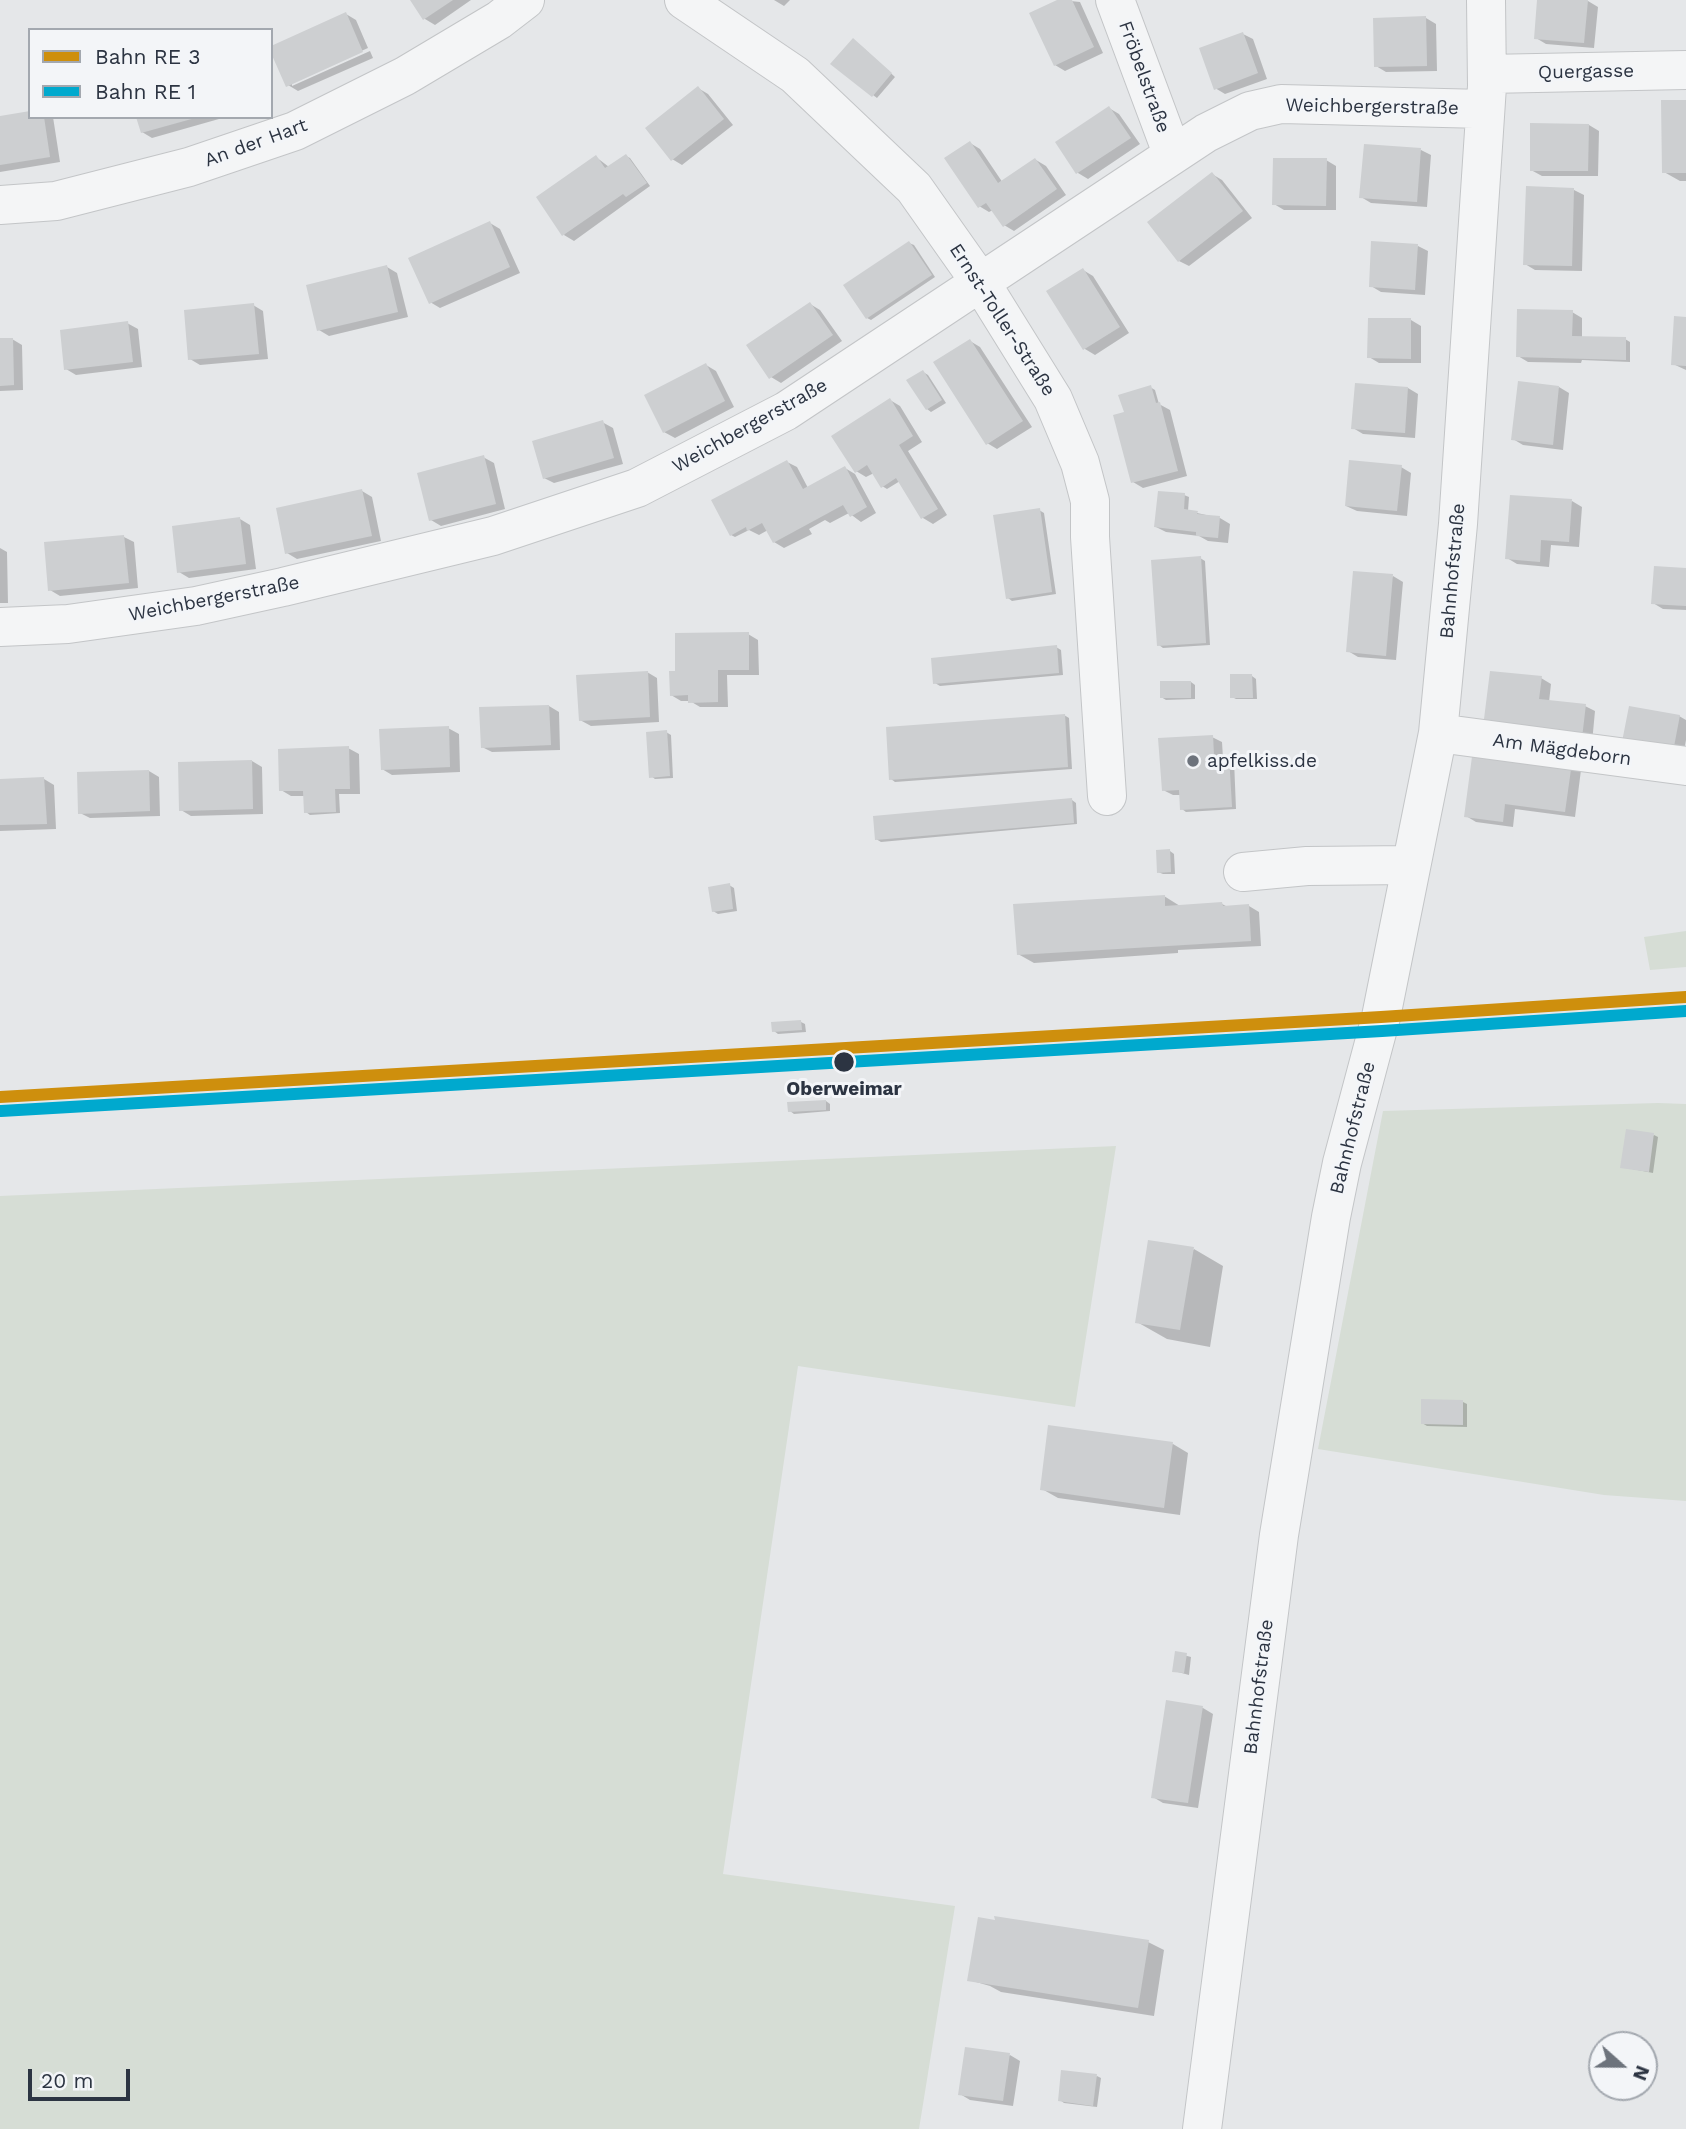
<!DOCTYPE html>
<meta charset="utf-8">
<style>
body{margin:0}
#map{position:relative;width:1686px;height:2129px;overflow:hidden;background:#e5e7e9;font-family:"Work Sans",sans-serif}
canvas{display:block}
.legend{position:absolute;left:28px;top:28px;width:245px;height:91px;box-sizing:border-box;background:#f3f5f8;border:2px solid #a3a8af;margin:0;padding:9px 12px;list-style:none;font-size:21px;color:#2c3442}
.legend li{display:flex;align-items:center;gap:14px;height:35px}
.legend b{width:35px;border:2px solid #a3a8af}
.north{position:absolute;left:1588px;top:2031px;width:70px;height:70px;box-sizing:border-box;background:#f3f5f8;border:2px solid #a3a8af;border-radius:50%;rotate:111deg;font-size:19px;font-weight:700;line-height:28px;text-align:center;color:#2c3442}
.north::after{content:'';display:block;margin:auto;width:24px;height:32px;background:#6d737c;clip-path:polygon(50% 0,100% 100%,50% 72%,0 100%)}
.scale{position:absolute;left:28px;top:2069px;width:102px;height:32px;box-sizing:border-box;border:4px solid #2c3442;border-top:0;padding-left:9px;font-size:21px;line-height:24px;white-space:nowrap;color:#2c3442;-webkit-text-stroke:5px #f3f5f8;paint-order:stroke}
</style>
<div id="map">
<canvas width="1686" height="2129"></canvas>
<ul class="legend">
<li><b style="height:9px;background:#ce8f0d"></b>Bahn RE 3</li>
<li><b style="height:9px;background:#00a9ce"></b>Bahn RE 1</li>
</ul>
<div class="north">N</div>
<div class="scale">20 m</div>
</div>
<script>
const g = document.querySelector('canvas').getContext('2d');
g.lineJoin = 'round';
function paint(path, color) {
  g.fillStyle = color;
  g.fill(path, 'evenodd');
}
function stroke(path, color, width, dash) {
  g.strokeStyle = color;
  g.lineWidth = width;
  g.lineCap = dash ? 'butt' : 'round';
  g.setLineDash(dash || []);
  g.stroke(path);
}
function drawText(font, color, halo, rows, align = 'center') {
  g.font = font + ' "Work Sans",sans-serif';
  g.lineWidth = 6;
  g.setLineDash([]);
  g.textBaseline = 'middle';
  g.strokeStyle = halo;
  g.fillStyle = color;
  for (const [text, x, y, turn = 0] of rows) {
    g.save();
    g.translate(x, y);
    g.rotate((+turn || 0) * Math.PI / 180);
    g.textAlign = isNaN(turn) ? turn : align;
    if (halo) g.strokeText(text, 0, 0);
    g.fillText(text, 0, 0);
    g.restore();
  }
}
const green = new Path2D(`
 M 1686,931 L 1686,967 L 1650,970 L 1644,937 Z
 M 1658,1103 L 1686,1104 L 1686,1501 L 1604,1495 L 1318,1449 L 1383,1111 Z
 M 1116,1146 L 1075,1407 L 798,1366 L 723,1874 L 955,1906 L 919,2129 L 0,2129 L 0,1196 Z`);
const shadow = new Path2D(`
 M 412,0 L 471,0 L 435,25 L 425,19 Z
 M 774,0 L 790,0 L 784,6 Z
 M 1061,0 L 1080,2 L 1103,53 L 1065,71 L 1055,65 Z
 M 1539,0 L 1588,1 L 1598,7 L 1594,48 L 1546,44 L 1536,38 Z
 M 346,14 L 356,20 L 368,48 L 292,82 L 292,86 L 370,51 L 373,58 L 298,91 L 288,85 Z
 M 1426,18 L 1436,24 L 1437,71 L 1386,72 L 1376,66 Z
 M 1243,34 L 1253,39 L 1267,79 L 1225,94 L 1215,88 Z
 M 858,43 L 895,77 L 877,98 L 873,95 Z
 M 698,88 L 708,94 L 733,125 L 682,165 L 672,159 Z
 M 1686,102 L 1686,181 L 1680,181 L 1664,172 Z
 M 1109,108 L 1119,114 L 1140,144 L 1088,179 L 1078,173 L 1057,142 Z
 M 53,117 L 60,162 L 0,172 L 0,118 Z
 M 138,117 L 226,117 L 152,138 L 142,132 Z
 M 1589,125 L 1599,131 L 1598,176 L 1542,176 L 1531,170 Z
 M 970,143 L 980,149 L 1003,183 L 1036,160 L 1046,166 L 1066,195 L 1014,231 L 1004,225 L 993,210 L 989,212 L 979,206 Z
 M 1421,150 L 1431,155 L 1427,207 L 1371,203 L 1361,197 Z
 M 626,156 L 630,158 L 650,186 L 574,241 L 564,235 L 596,157 L 609,167 Z
 M 1326,160 L 1336,166 L 1336,210 L 1284,210 L 1274,204 Z
 M 1212,174 L 1222,180 L 1252,218 L 1189,266 L 1179,261 Z
 M 1574,190 L 1584,195 L 1582,271 L 1535,270 L 1525,264 Z
 M 490,223 L 500,229 L 520,273 L 440,308 L 430,302 Z
 M 909,243 L 914,245 L 935,277 L 871,320 L 867,318 Z
 M 1418,246 L 1428,251 L 1425,295 L 1381,292 L 1371,286 Z
 M 387,267 L 397,273 L 408,317 L 329,336 L 319,330 Z
 M 1083,270 L 1093,276 L 1129,333 L 1095,355 L 1085,349 L 1049,291 Z
 M 810,304 L 820,310 L 842,341 L 781,383 L 771,377 Z
 M 253,305 L 263,311 L 268,359 L 200,365 L 190,359 Z
 M 1572,312 L 1582,318 L 1582,338 L 1625,339 L 1630,342 L 1630,362 L 1582,360 L 1581,363 L 1528,362 L 1518,356 Z
 M 1686,319 L 1686,370 L 1673,364 Z
 M 1411,320 L 1421,326 L 1421,363 L 1379,363 L 1369,357 Z
 M 127,323 L 138,329 L 142,367 L 76,375 L 66,369 Z
 M 12,339 L 22,345 L 23,390 L 0,391 L 0,340 Z
 M 970,341 L 980,347 L 1032,427 L 997,449 L 987,443 Z
 M 706,365 L 716,371 L 734,407 L 675,438 L 664,432 Z
 M 923,372 L 928,375 L 946,403 L 931,412 L 927,409 Z
 M 1150,387 L 1155,390 L 1159,404 L 1170,410 L 1187,476 L 1143,488 L 1133,482 L 1126,413 Z
 M 1559,387 L 1569,393 L 1563,450 L 1523,445 L 1513,439 Z
 M 1408,388 L 1418,394 L 1415,438 L 1363,434 L 1353,428 Z
 M 890,400 L 900,406 L 922,442 L 908,451 L 947,515 L 933,524 L 923,518 L 900,481 L 887,489 L 882,486 L 874,473 L 866,477 L 856,471 Z
 M 602,422 L 613,428 L 623,464 L 554,483 L 544,478 Z
 M 483,457 L 494,463 L 505,509 L 441,526 L 431,520 Z
 M 787,462 L 797,467 L 808,488 L 845,468 L 855,474 L 876,513 L 861,522 L 849,513 L 830,523 L 825,520 L 809,529 L 812,534 L 784,548 L 774,542 L 768,530 L 759,535 L 749,530 L 735,537 L 731,535 Z
 M 1401,467 L 1411,473 L 1407,516 L 1357,511 L 1346,506 Z
 M 362,491 L 372,497 L 381,541 L 297,559 L 287,553 Z
 M 1184,495 L 1189,497 L 1188,511 L 1220,518 L 1230,524 L 1228,543 L 1208,541 L 1199,536 L 1166,532 L 1156,527 Z
 M 1572,501 L 1582,507 L 1579,547 L 1551,545 L 1549,567 L 1517,564 L 1507,558 Z
 M 1039,510 L 1044,513 L 1056,594 L 1012,601 L 1008,598 Z
 M 240,519 L 250,525 L 256,569 L 189,578 L 179,572 Z
 M 124,537 L 134,542 L 138,588 L 60,596 L 50,590 Z
 M 0,548 L 7,552 L 8,603 L 0,603 Z
 M 1200,558 L 1205,561 L 1210,645 L 1163,648 L 1159,645 Z
 M 1686,570 L 1686,610 L 1663,609 L 1653,603 Z
 M 1393,576 L 1403,582 L 1396,660 L 1358,657 L 1348,651 Z
 M 748,634 L 758,640 L 759,675 L 727,675 L 728,707 L 700,707 L 690,701 L 681,701 L 671,695 L 677,673 Z
 M 1056,647 L 1061,650 L 1063,675 L 940,686 L 935,683 Z
 M 647,672 L 657,678 L 659,722 L 591,726 L 580,720 Z
 M 1252,676 L 1256,679 L 1257,699 L 1236,699 L 1232,697 Z
 M 1541,678 L 1551,684 L 1549,702 L 1585,706 L 1595,711 L 1592,743 L 1485,726 Z
 M 1191,682 L 1195,685 L 1195,699 L 1166,700 L 1161,697 Z
 M 549,706 L 559,712 L 560,750 L 492,752 L 482,747 Z
 M 1064,715 L 1069,718 L 1072,769 L 895,782 L 891,779 Z
 M 1679,716 L 1686,720 L 1686,740 L 1682,761 L 1633,752 Z
 M 448,728 L 459,734 L 460,772 L 392,775 L 382,769 Z
 M 666,732 L 671,735 L 673,778 L 655,779 L 651,776 Z
 M 1212,737 L 1222,742 L 1223,758 L 1234,760 L 1236,809 L 1186,812 L 1182,809 L 1181,795 L 1173,795 L 1163,790 Z
 M 348,748 L 359,754 L 360,794 L 339,794 L 340,813 L 310,815 L 306,812 L 305,796 L 291,796 L 281,790 Z
 M 1474,751 L 1581,770 L 1575,817 L 1515,809 L 1513,827 L 1476,822 L 1466,816 Z
 M 252,761 L 262,767 L 263,814 L 191,816 L 181,810 Z
 M 149,771 L 159,777 L 160,816 L 90,818 L 80,813 Z
 M 44,779 L 54,785 L 56,829 L 0,831 L 0,781 Z
 M 1072,800 L 1076,803 L 1077,824 L 881,842 L 876,839 Z
 M 1170,851 L 1174,854 L 1175,874 L 1163,874 L 1158,872 Z
 M 729,885 L 734,888 L 737,911 L 718,914 L 713,911 Z
 M 1164,896 L 1180,906 L 1222,904 L 1228,907 L 1249,906 L 1259,912 L 1261,946 L 1178,950 L 1178,953 L 1034,963 L 1018,954 Z
 M 801,1022 L 805,1024 L 806,1032 L 778,1034 L 774,1031 Z
 M 826,1101 L 830,1104 L 830,1111 L 794,1114 L 790,1111 Z
 M 1654,1135 L 1658,1137 L 1653,1173 L 1622,1167 Z
 M 1194,1249 L 1223,1266 L 1210,1347 L 1167,1339 L 1137,1322 Z
 M 1463,1402 L 1467,1404 L 1467,1427 L 1427,1426 L 1422,1423 Z
 M 1173,1444 L 1188,1453 L 1180,1515 L 1058,1498 L 1042,1489 Z
 M 1176,1653 L 1191,1657 L 1189,1675 L 1174,1671 Z
 M 1168,1702 L 1203,1708 L 1213,1714 L 1198,1808 L 1163,1803 L 1153,1797 Z
 M 1148,1942 L 1164,1950 L 1154,2016 L 1001,1992 L 990,1986 L 969,1980 Z
 M 1010,2055 L 1020,2061 L 1013,2106 L 970,2100 L 960,2094 Z
 M 1097,2076 L 1101,2078 L 1097,2107 L 1064,2103 L 1060,2100 Z`);
const building = new Path2D(`
 M 410,0 L 453,0 L 423,20 Z
 M 1057,0 L 1072,0 L 1094,47 L 1054,66 L 1029,13 Z
 M 1537,0 L 1588,0 L 1584,43 L 1534,39 Z
 M 346,12 L 363,52 L 286,87 L 271,53 L 271,46 Z
 M 1426,16 L 1427,66 L 1374,67 L 1373,18 Z
 M 1243,32 L 1258,73 L 1214,90 L 1199,48 Z
 M 853,38 L 892,73 L 872,97 L 830,64 Z
 M 698,86 L 724,119 L 671,161 L 645,128 Z
 M 1661,100 L 1686,100 L 1686,173 L 1662,173 Z
 M 1109,106 L 1131,138 L 1076,174 L 1055,142 Z
 M 30,111 L 30,117 L 44,117 L 50,157 L 0,165 L 0,116 Z
 M 136,117 L 195,117 L 195,118 L 141,133 Z
 M 1530,123 L 1589,124 L 1588,171 L 1530,171 Z
 M 970,141 L 998,183 L 1035,158 L 1057,189 L 1003,227 L 986,203 L 978,208 L 944,158 Z
 M 1364,144 L 1421,148 L 1417,202 L 1359,198 Z
 M 626,154 L 647,183 L 626,197 L 623,194 L 562,236 L 536,197 L 596,155 L 605,168 Z
 M 1273,158 L 1327,158 L 1326,206 L 1272,205 Z
 M 1212,172 L 1243,211 L 1178,262 L 1147,222 Z
 M 1526,186 L 1574,188 L 1572,266 L 1523,265 Z
 M 490,221 L 510,267 L 429,304 L 408,258 Z
 M 909,241 L 932,275 L 866,319 L 843,285 Z
 M 1371,241 L 1418,244 L 1415,290 L 1369,287 Z
 M 387,265 L 398,312 L 317,331 L 306,285 Z
 M 1083,268 L 1120,327 L 1083,350 L 1046,291 Z
 M 810,302 L 833,335 L 769,379 L 746,345 Z
 M 254,303 L 259,354 L 188,360 L 184,310 Z
 M 1517,309 L 1573,310 L 1572,336 L 1626,337 L 1626,360 L 1516,357 Z
 M 1674,316 L 1686,317 L 1686,366 L 1671,365 Z
 M 1368,318 L 1411,318 L 1411,359 L 1367,358 Z
 M 128,321 L 133,362 L 64,370 L 60,330 Z
 M 0,338 L 13,338 L 14,385 L 0,386 Z
 M 970,339 L 1023,421 L 986,445 L 933,362 Z
 M 706,363 L 725,401 L 663,433 L 644,395 Z
 M 923,370 L 942,400 L 926,410 L 906,380 Z
 M 1518,381 L 1559,386 L 1553,445 L 1511,440 Z
 M 1355,383 L 1408,387 L 1405,433 L 1351,429 Z
 M 1151,385 L 1156,403 L 1160,402 L 1178,471 L 1131,483 L 1113,415 L 1124,412 L 1118,395 Z
 M 890,398 L 913,436 L 899,445 L 938,509 L 921,519 L 896,478 L 881,488 L 867,465 L 855,473 L 831,436 Z
 M 603,420 L 614,458 L 543,479 L 532,441 Z
 M 484,455 L 496,504 L 429,521 L 417,473 Z
 M 787,460 L 803,489 L 845,466 L 867,507 L 850,517 L 843,505 L 773,543 L 762,523 L 747,531 L 746,527 L 730,536 L 711,500 Z
 M 1349,460 L 1402,465 L 1397,511 L 1345,506 Z
 M 362,489 L 372,536 L 285,554 L 276,508 Z
 M 1158,491 L 1185,493 L 1184,509 L 1198,511 L 1197,514 L 1220,516 L 1218,538 L 1196,536 L 1196,532 L 1154,527 Z
 M 1510,495 L 1572,499 L 1569,542 L 1541,540 L 1540,562 L 1505,559 Z
 M 1040,508 L 1052,592 L 1006,599 L 993,515 Z
 M 240,517 L 246,564 L 177,573 L 172,526 Z
 M 124,535 L 129,583 L 48,591 L 44,542 Z
 M 1201,556 L 1206,643 L 1157,646 L 1151,560 Z
 M 1654,566 L 1686,568 L 1686,606 L 1651,604 Z
 M 1353,571 L 1393,574 L 1386,656 L 1346,652 Z
 M 749,632 L 749,670 L 718,670 L 718,702 L 688,703 L 688,695 L 670,696 L 669,671 L 675,671 L 675,633 Z
 M 1057,645 L 1059,673 L 933,684 L 931,658 Z
 M 648,671 L 650,717 L 579,721 L 576,675 Z
 M 1490,671 L 1542,676 L 1539,699 L 1586,704 L 1582,738 L 1483,727 Z
 M 1230,674 L 1252,674 L 1253,698 L 1230,698 Z
 M 1160,681 L 1191,681 L 1191,698 L 1160,698 Z
 M 549,705 L 551,745 L 481,748 L 479,707 Z
 M 1629,706 L 1680,715 L 1672,757 L 1621,747 Z
 M 1065,714 L 1068,767 L 889,780 L 886,727 Z
 M 449,726 L 450,767 L 381,770 L 379,729 Z
 M 667,730 L 670,776 L 649,778 L 646,732 Z
 M 1213,735 L 1214,756 L 1229,756 L 1232,807 L 1180,810 L 1179,790 L 1162,791 L 1158,738 Z
 M 349,746 L 350,789 L 335,789 L 336,812 L 304,813 L 303,791 L 279,791 L 278,749 Z
 M 1473,749 L 1572,762 L 1565,812 L 1505,804 L 1503,822 L 1464,817 Z
 M 252,760 L 253,809 L 179,811 L 178,762 Z
 M 149,770 L 150,811 L 78,814 L 77,772 Z
 M 44,777 L 47,824 L 0,825 L 0,779 Z
 M 1072,798 L 1074,823 L 875,840 L 873,816 Z
 M 1170,849 L 1171,872 L 1157,873 L 1156,850 Z
 M 730,883 L 733,909 L 712,912 L 708,887 Z
 M 1165,895 L 1165,906 L 1222,902 L 1223,906 L 1249,904 L 1251,941 L 1017,955 L 1013,904 Z
 M 801,1020 L 802,1030 L 772,1032 L 771,1022 Z
 M 826,1100 L 826,1110 L 788,1112 L 787,1102 Z
 M 1626,1129 L 1654,1133 L 1649,1172 L 1620,1168 Z
 M 1148,1240 L 1194,1247 L 1180,1330 L 1135,1323 Z
 M 1421,1399 L 1463,1400 L 1463,1425 L 1421,1424 Z
 M 1048,1425 L 1173,1442 L 1164,1508 L 1040,1490 Z
 M 1175,1651 L 1187,1653 L 1184,1673 L 1172,1672 Z
 M 1166,1700 L 1203,1706 L 1188,1803 L 1151,1798 Z
 M 994,1916 L 1149,1940 L 1138,2008 L 967,1981 L 978,1917 L 995,1920 Z
 M 965,2047 L 1010,2053 L 1003,2101 L 958,2095 Z
 M 1061,2070 L 1097,2074 L 1093,2106 L 1058,2101 Z`);
const minor = new Path2D(`
 M 684,0 L 795,75 L 914,188 L 981,283 L 1053,399 L 1080,463 L 1090,501 L 1090,537 L 1107,796
 M 1115,0 L 1172,153
 M 1487,74 L 1686,70
 M 0,205 L 56,201 L 189,167 L 295,131 L 405,76 L 499,20 L 525,0
 M 0,627 L 68,624 L 196,606 L 283,587 L 493,536 L 637,488 L 786,411 L 1206,133 L 1250,111 L 1281,104 L 1484,109
 M 1438,733 L 1686,766
 M 1243,872 L 1307,866 L 1411,865
 M 1202,2129 L 1279,1535 L 1331,1217 L 1342,1163 L 1381,1017 L 1438,733 L 1458,524 L 1487,86 L 1486,0`);
const rail1 = new Path2D(`
 M 0,1097 L 1381,1017 L 1686,997`);
const rail2 = new Path2D(`
 M 1,1111 L 1382,1031 L 1686,1011`);
const markers = [
 [1193,761,7,"#6d737c"],
 [844,1062,11,"#2c3442"]
];
const streetNames = [
 ["Quergasse",1586,72,-1],
 ["Fröbelstraße",1144,77,70],
 ["Weichbergerstraße",1372,107,1],
 ["An der Hart",256,143,-20],
 ["Ernst-Toller-Straße",1002,320,57],
 ["Weichbergerstraße",750,426,-29],
 ["Bahnhofstraße",1453,571,-85],
 ["Weichbergerstraße",214,599,-11],
 ["Am Mägdeborn",1562,750,8],
 ["Bahnhofstraße",1353,1128,-76],
 ["Bahnhofstraße",1259,1687,-83]
];
const poiNames = [
 ["apfelkiss.de",1207,761]
];
const stopNames = [
 ["Oberweimar",844,1089]
];
paint(green, '#d6ddd5');
paint(shadow, '#0003');
paint(building, '#cdcfd1');
stroke(minor, '#c3c5c7', 40);
stroke(minor, '#f4f5f6', 38);
stroke(rail1, '#ce8f0d', 12);
stroke(rail2, '#00a9ce', 12);
for (const [x, y, r, color] of markers) {
  const dot = new Path2D();
  dot.arc(x, y, r, 0, 2 * Math.PI);
  g.fillStyle = color;
  g.fill(dot);
  stroke(dot, '#f3f5f8', 2.5);
}
drawText('19px', '#2c3442', '#f3f5f8', streetNames);
drawText('19px', '#2c3442', '#f3f5f8', poiNames, 'left');
drawText('bold 19px', '#2c3442', '#f3f5f8', stopNames);
</script>
